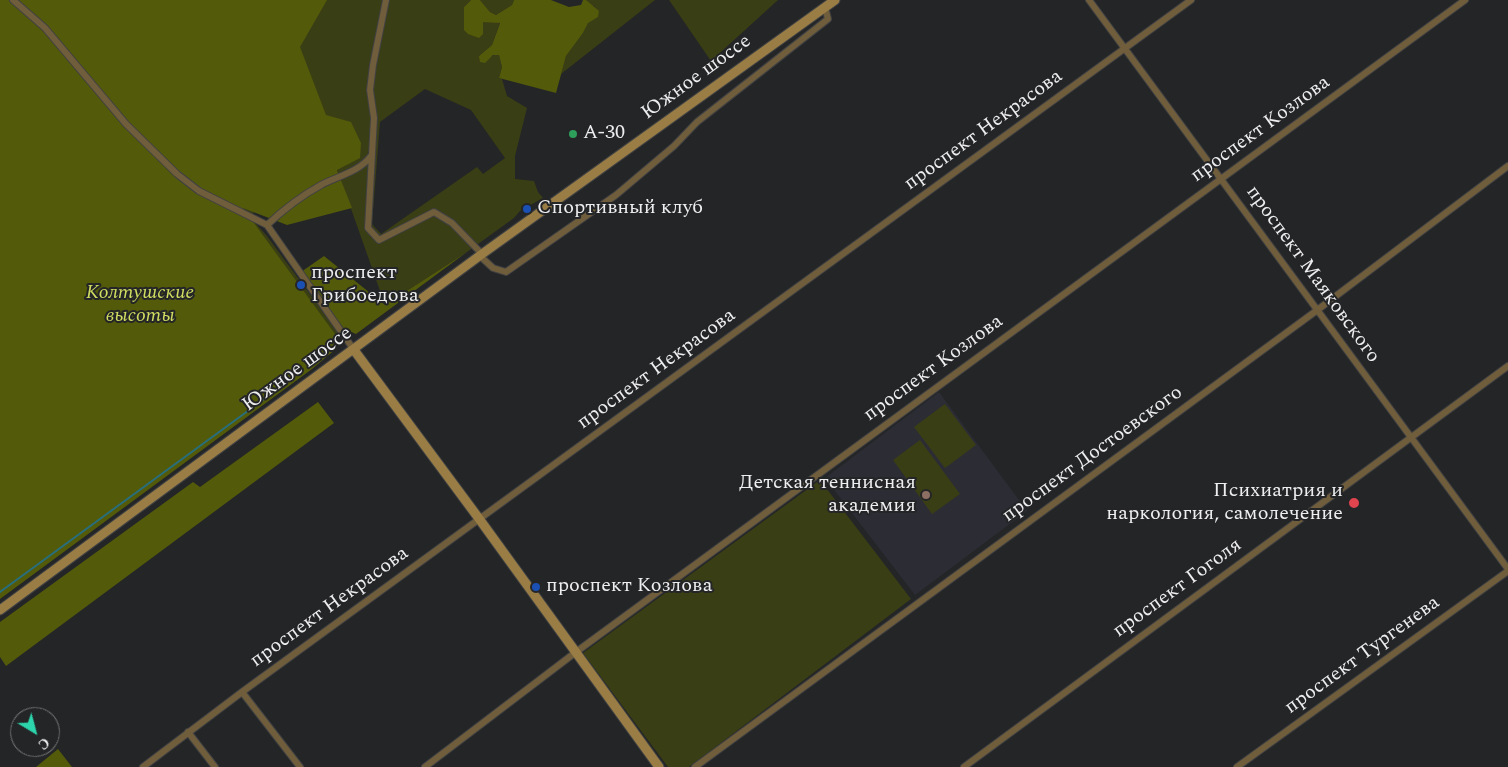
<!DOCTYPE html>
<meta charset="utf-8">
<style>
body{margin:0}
#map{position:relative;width:1508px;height:767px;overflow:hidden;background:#242527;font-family:Spectral,serif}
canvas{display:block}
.north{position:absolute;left:10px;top:707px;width:50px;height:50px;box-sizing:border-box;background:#242527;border:1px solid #757577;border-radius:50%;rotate:143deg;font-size:14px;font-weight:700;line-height:20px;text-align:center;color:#eeeef0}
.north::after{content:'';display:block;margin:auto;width:18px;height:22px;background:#2cd5ab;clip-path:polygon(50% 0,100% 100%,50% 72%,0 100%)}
</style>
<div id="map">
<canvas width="1508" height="767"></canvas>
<div class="north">С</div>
</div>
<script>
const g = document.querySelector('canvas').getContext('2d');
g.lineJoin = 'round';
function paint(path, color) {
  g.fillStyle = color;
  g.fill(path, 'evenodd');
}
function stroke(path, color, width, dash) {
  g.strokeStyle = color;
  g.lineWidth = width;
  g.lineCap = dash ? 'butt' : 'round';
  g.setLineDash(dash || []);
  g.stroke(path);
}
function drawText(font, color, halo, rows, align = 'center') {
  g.font = font + ' Spectral,serif';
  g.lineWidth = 4;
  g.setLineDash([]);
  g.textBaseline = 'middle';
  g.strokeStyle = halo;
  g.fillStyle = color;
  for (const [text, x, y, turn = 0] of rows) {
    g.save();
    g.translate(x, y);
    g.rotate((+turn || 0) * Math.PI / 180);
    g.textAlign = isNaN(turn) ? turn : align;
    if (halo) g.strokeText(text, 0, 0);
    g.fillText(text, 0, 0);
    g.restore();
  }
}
const built = new Path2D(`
 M 939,392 L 1027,511 L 915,595 L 825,478 Z`);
const green = new Path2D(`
 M 0,0 L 471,0 L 464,7 L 482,22 L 500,22 L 492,45 L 479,56 L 489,58 L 494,55 L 499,55 L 502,67 L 499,78 L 502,79 L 507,96 L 527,108 L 515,156 L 515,179 L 534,181 L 538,192 L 543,198 L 520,211 L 514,218 L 467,252 L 385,305 L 337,169 L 360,140 L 249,216 L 267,236 L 340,335 L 0,583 ZM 425,89 L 471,110 L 505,158 L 483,174 L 477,167 L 381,234 L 372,224 L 380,122 Z
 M 480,0 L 514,0 L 512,5 L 496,15 L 490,12 Z
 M 586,0 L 655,0 L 561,74 L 566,56 L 583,33 L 595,7 L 589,5 Z
 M 669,0 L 778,0 L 711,61 Z
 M 945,404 L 976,445 L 945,468 L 914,427 Z
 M 920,440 L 960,494 L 932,514 L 893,460 Z
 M 820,480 L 911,599 L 689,767 L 668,767 L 583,653 Z`);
const forest = new Path2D(`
 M 0,0 L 327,0 L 300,47 L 326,115 L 351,122 L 361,143 L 360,158 L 337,170 L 352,208 L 287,225 L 243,208 L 335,334 L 337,348 L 312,369 L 0,599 Z
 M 471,0 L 480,0 L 490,12 L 496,15 L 512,5 L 514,0 L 551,0 L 569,7 L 581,5 L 583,0 L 586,0 L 599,11 L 598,17 L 588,23 L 583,33 L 566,56 L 556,93 L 499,78 L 502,67 L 499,55 L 493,55 L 485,63 L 480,62 L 479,56 L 492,45 L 500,23 L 483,22 L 483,34 L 479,38 L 468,34 L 464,30 L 464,7 Z
 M 467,252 L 356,334 L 344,329 L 301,272 L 324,256 L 385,305 Z
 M 318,402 L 334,423 L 6,666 L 0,657 L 0,622 L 193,482 L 200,487 Z
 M 58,749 L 72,767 L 36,767 Z`);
const stream = new Path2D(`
 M 0,592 L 267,397`);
const street = new Path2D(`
 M 13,0 L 45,28 L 126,124 L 177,174 L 199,191 L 267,225 L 354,350
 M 386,0 L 373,65 L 370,90 L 374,118 L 368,228 L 379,240 L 434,212 L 452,223 L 482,254
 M 1089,0 C 1229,189 1368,379 1508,569
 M 267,225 C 283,210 301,196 321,185 C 338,176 359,172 371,156
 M 480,256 L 493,268 L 506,272 L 616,195 L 674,146 L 697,122 L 828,19 L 825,7
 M 242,692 L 300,767
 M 188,732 L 215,767
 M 143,767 L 242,692 L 1191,0
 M 425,767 L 576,652 L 1465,0
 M 695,767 L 1316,311 L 1508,166
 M 964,767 L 1508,366
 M 1237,767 L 1508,571`);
const secondary = new Path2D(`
 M 354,350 L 480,520 L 659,767
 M 0,610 L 482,254 L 835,0`);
const markers = [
 [573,134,5,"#2e9e5b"],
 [527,209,5,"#1a4fb4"],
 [301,285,5,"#1a4fb4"],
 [926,495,5,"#8d6e63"],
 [1354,503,6,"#e0444e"],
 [536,587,5,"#1a4fb4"]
];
const streetNames = [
 ["Южное шоссе",697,78,-36],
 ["проспект Козлова",1261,130,-36],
 ["проспект Некрасова",984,131,-36],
 ["проспект Маяковского",1312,275,54],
 ["проспект Козлова",934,369,-36],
 ["Южное шоссе",298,370,-36],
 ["проспект Некрасова",657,370,-36],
 ["проспект Достоевского",1093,455,-36],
 ["проспект Гоголя",1178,589,-36],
 ["проспект Некрасова",330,608,-36],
 ["проспект Тургенева",1363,656,-36]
];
const poiNames = [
 ["А-30",583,134],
 ["Спортивный клуб",537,209],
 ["проспект",311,274],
 ["Грибоедова",311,297],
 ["Детская теннисная",916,484,"right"],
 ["академия",916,507,"right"],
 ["Психиатрия и",1343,492,"right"],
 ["наркология, самолечение",1343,515,"right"],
 ["проспект Козлова",546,587]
];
const parkNames = [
 ["Колтушские",140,294],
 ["высоты",140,317]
];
paint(built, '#2c2c35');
paint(green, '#3a3e14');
paint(forest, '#535a0a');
stroke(stream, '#286e7d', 2);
stroke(street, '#404143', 8);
stroke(secondary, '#404143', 11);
stroke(street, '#6f5d3c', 6);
stroke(secondary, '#997d45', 9);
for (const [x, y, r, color] of markers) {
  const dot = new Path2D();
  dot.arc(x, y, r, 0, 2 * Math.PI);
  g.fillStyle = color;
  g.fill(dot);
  stroke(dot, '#242527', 2);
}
drawText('20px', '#eeeef0', '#242527', streetNames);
drawText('20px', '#eeeef0', '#242527', poiNames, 'left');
drawText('italic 20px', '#cfdc5f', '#242527', parkNames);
</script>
